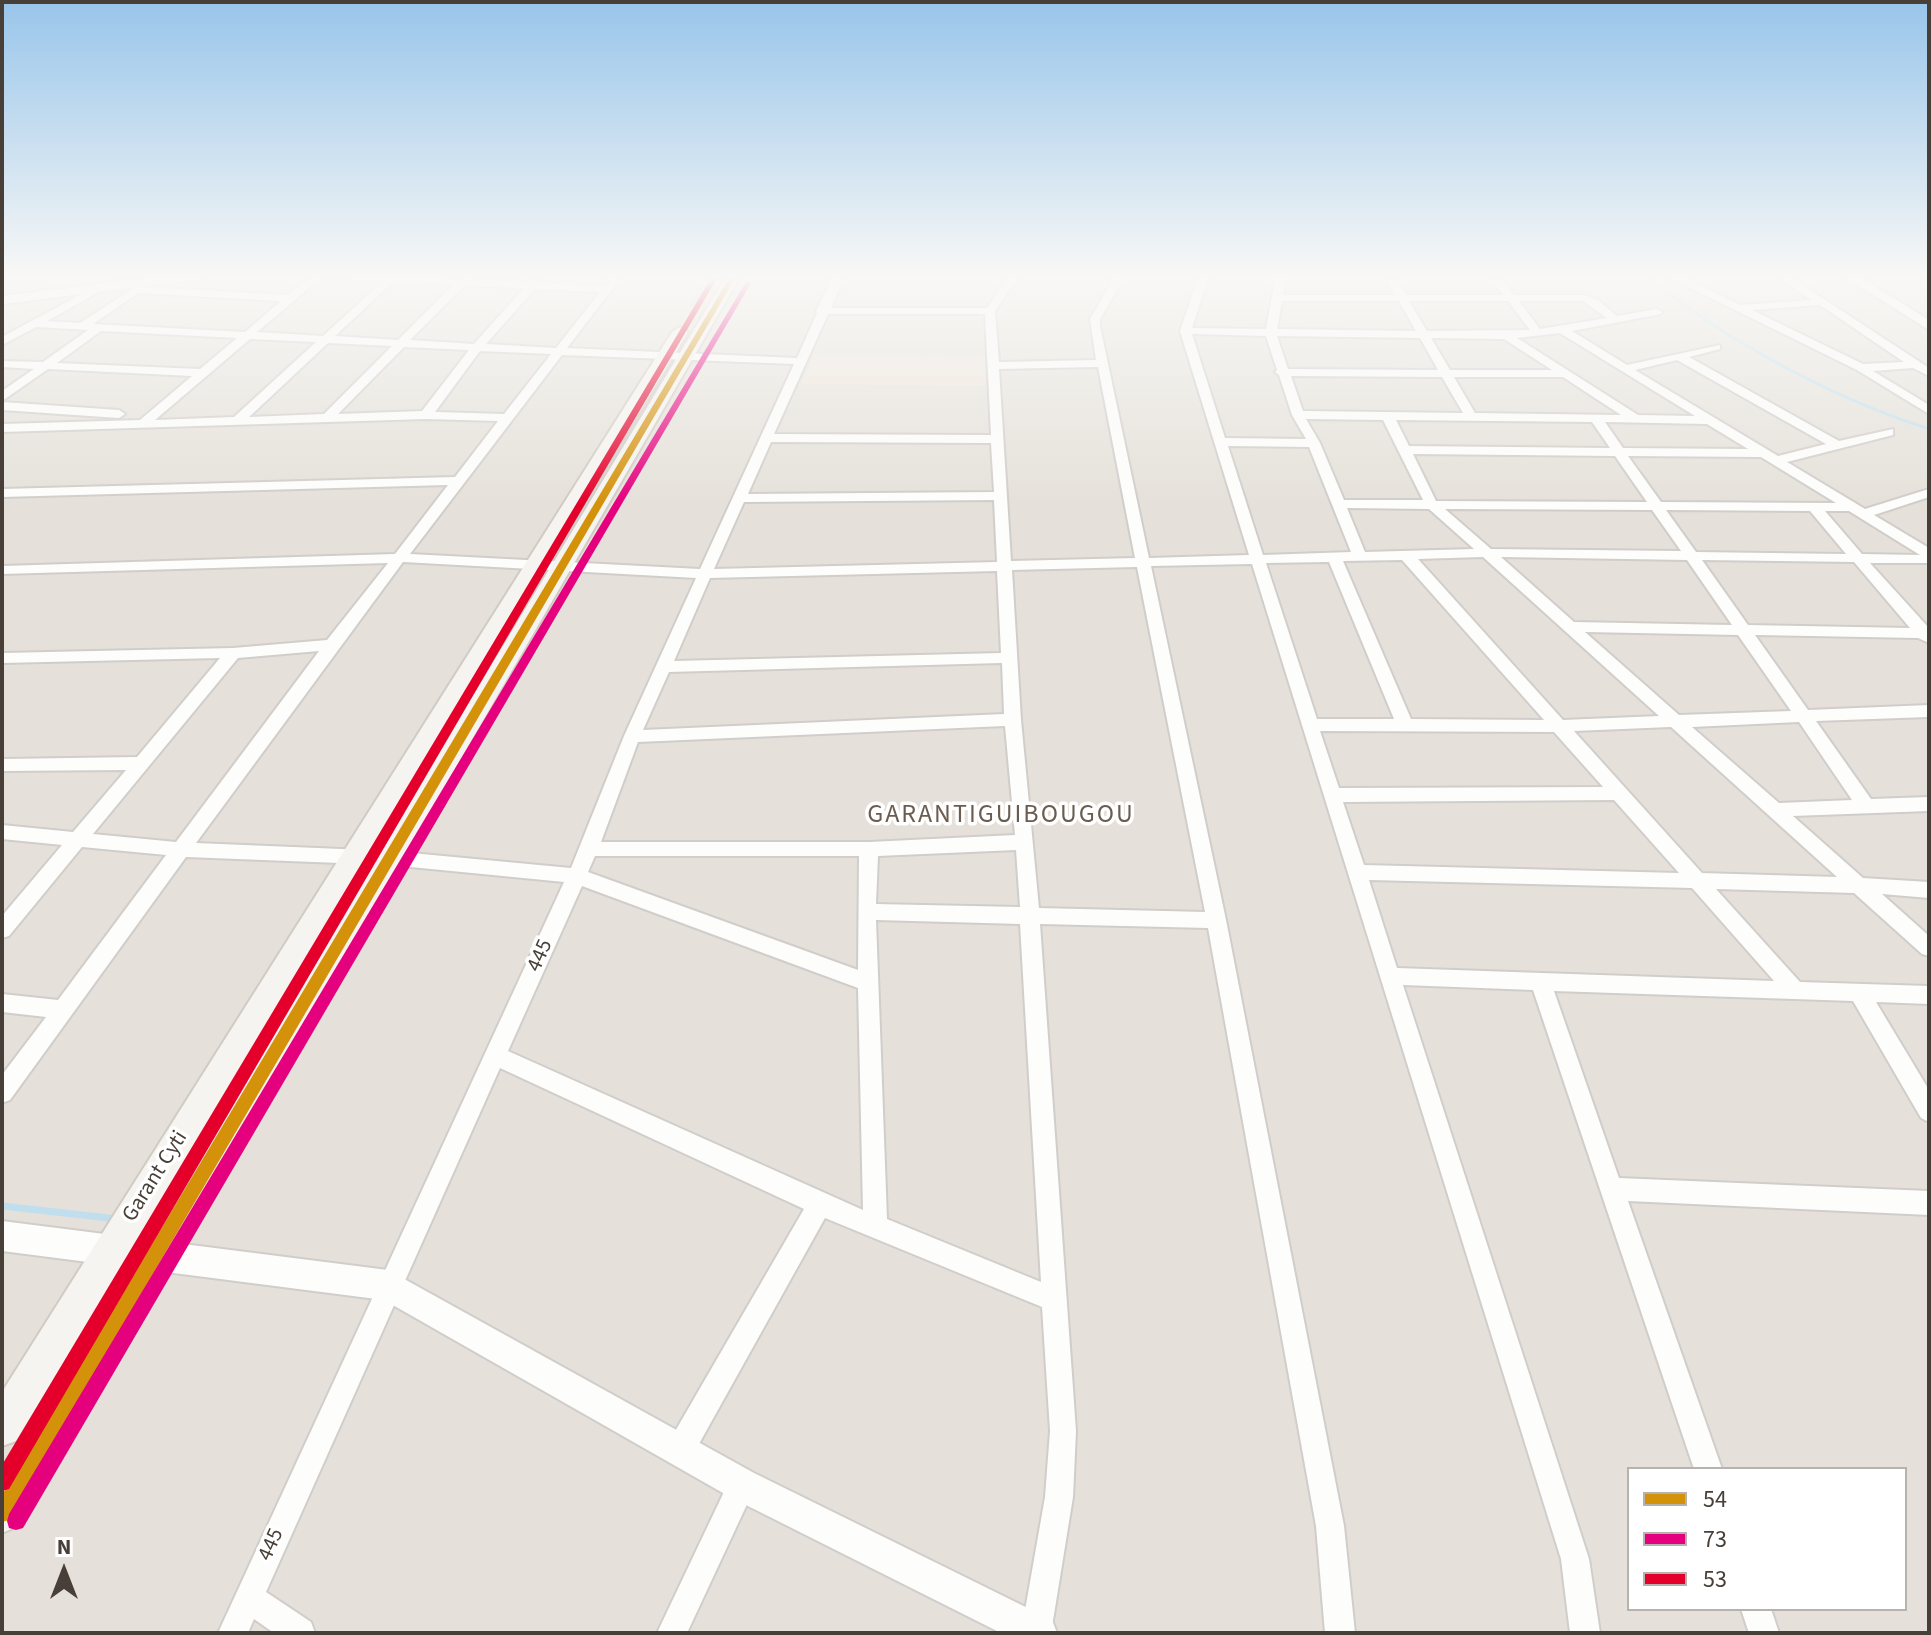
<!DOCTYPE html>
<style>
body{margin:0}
#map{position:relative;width:1931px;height:1635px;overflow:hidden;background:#f2efec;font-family:"Source Sans 3",sans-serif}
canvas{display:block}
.frame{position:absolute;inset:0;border:4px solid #484038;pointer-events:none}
.legend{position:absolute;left:1627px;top:1467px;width:280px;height:144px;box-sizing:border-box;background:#fff;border:2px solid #b6b3af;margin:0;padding:10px 14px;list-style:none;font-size:24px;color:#484038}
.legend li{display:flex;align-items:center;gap:16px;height:40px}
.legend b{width:40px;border:2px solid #b6b3af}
.north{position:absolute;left:24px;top:1531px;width:80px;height:80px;-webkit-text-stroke:6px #fff;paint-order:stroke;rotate:0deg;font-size:22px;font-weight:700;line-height:32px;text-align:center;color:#484038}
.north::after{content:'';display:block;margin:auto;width:28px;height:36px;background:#484038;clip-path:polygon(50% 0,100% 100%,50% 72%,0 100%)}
</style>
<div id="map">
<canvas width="1931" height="1635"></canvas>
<div class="frame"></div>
<ul class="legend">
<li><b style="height:10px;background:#d4920b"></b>54</li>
<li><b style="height:10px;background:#e5007d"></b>73</li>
<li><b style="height:10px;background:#e4002b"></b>53</li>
</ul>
<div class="north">N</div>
</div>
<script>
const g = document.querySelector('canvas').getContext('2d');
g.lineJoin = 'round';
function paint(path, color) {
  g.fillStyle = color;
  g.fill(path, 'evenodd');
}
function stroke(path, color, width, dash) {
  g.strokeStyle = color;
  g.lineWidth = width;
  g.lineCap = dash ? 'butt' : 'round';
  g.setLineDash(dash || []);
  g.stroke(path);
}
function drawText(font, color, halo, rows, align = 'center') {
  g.font = font + ' "Source Sans 3",sans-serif';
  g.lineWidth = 7;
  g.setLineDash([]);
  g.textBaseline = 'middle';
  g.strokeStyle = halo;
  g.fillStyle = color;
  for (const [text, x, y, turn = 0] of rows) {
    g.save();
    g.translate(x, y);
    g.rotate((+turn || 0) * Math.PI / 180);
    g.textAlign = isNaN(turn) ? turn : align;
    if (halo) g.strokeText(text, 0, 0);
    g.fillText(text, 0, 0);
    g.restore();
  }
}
const residential = new Path2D(`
 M 2,275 L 1929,275 L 1929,1633 L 2,1633 ZM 1629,1469 L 1905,1469 L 1905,1609 L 1629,1609 Z`);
const commercial = new Path2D(`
 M 813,355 L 988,356 L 990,386 L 802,384 Z`);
const streamFar1 = new Path2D(`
 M 1646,275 C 1723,340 1833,398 1929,429
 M 736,297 L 746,275
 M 692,305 L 711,275`);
const stream = new Path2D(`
 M 2,1206 L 118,1219`);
const minor = new Path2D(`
 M 312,275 L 460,279 L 470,275 L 471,279 L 529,282 L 536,278 L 540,283 L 604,286 L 613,275 L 623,275 L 567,348 L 797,358 L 817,313 L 816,311 L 835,275 L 845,275 L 831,308 L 987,308 L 1010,275 L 1020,275 L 995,311 L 999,362 L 1096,360 L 1090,319 L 1116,275 L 1126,275 L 1100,319 L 1100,326 L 1149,558 L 1249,555 L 1180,331 L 1199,275 L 1209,275 L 1192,328 L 1266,329 L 1276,275 L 1286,275 L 1283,295 L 1395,295 L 1384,275 L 1394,275 L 1406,295 L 1503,295 L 1488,275 L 1498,275 L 1514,295 L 1584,295 L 1598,300 L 1617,316 L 1657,309 L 1662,312 L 1661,314 L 1572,331 L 1627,365 L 1720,345 L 1720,349 L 1689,357 L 1839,441 L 1893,429 L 1893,435 L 1787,462 L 1865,509 L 1929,489 L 1929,497 L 1874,515 L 1929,548 L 1929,563 L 1870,563 L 1929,628 L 1929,643 L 1918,638 L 1755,635 L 1808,710 L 1929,705 L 1929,717 L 1816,721 L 1871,799 L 1929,797 L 1929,811 L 1793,816 L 1863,878 L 1929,882 L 1929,898 L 1882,894 L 1929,936 L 1929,956 L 1922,954 L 1854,893 L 1716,889 L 1800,982 L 1929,986 L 1929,1004 L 1876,1002 L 1929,1090 L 1929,1122 L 1921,1118 L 1853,1001 L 1554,991 L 1619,1178 L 1929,1191 L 1929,1215 L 1628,1201 L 1722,1469 L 1694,1469 L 1533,990 L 1403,985 L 1589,1559 L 1600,1633 L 1570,1633 L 1561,1559 L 1252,564 L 1151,566 L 1226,920 L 1344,1526 L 1355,1633 L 1325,1633 L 1316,1526 L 1208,928 L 1040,924 L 1076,1431 L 1073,1497 L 1051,1633 L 1021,1633 L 1045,1497 L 1050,1431 L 1042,1307 L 825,1218 L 690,1460 L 680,1464 L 670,1460 L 666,1450 L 670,1440 L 804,1209 L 500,1068 L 266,1592 L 311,1622 L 315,1633 L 274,1633 L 254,1619 L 248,1633 L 218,1633 L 564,882 L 390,865 L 186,857 L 10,1100 L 2,1103 L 2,1075 L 46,1017 L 2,1012 L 2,994 L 58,1000 L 166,855 L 82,847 L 9,936 L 2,938 L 2,916 L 62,845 L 2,839 L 2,825 L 73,832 L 126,770 L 2,771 L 2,759 L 137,757 L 220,658 L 2,663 L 2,653 L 233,648 L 327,640 L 388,563 L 2,574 L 2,566 L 395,554 L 448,485 L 2,497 L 2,489 L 455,477 L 498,421 L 426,419 L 2,432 L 2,424 L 140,420 L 192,376 L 48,369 L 2,401 L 2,391 L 34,369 L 2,367 L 2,361 L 43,362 L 88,330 L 36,327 L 2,345 L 2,337 L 100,284 L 105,287 L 104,289 L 47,321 L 80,323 L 146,280 L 151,283 L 146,287 L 288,295 ZM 322,277 L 383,281 L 323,336 L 257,332 ZM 394,281 L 454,284 L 398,340 L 335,336 ZM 465,285 L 524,288 L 474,344 L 410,340 ZM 535,289 L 600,292 L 556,348 L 486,344 ZM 138,293 L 281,301 L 245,332 L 93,324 ZM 1282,301 L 1399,301 L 1416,331 L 1277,329 ZM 1409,301 L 1508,301 L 1530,330 L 1427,331 ZM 1519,301 L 1583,301 L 1607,318 L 1540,329 ZM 828,314 L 985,314 L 991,435 L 774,434 ZM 101,331 L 237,338 L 200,369 L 57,363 ZM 1560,333 L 1695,416 L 1638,415 L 1517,338 ZM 1192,334 L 1266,336 L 1277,370 L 1275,372 L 1279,375 L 1292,415 L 1306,439 L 1225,438 ZM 1277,336 L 1420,338 L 1438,370 L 1288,369 ZM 1431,338 L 1504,339 L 1552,370 L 1450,370 ZM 250,339 L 316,342 L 234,417 L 155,420 ZM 328,343 L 392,346 L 324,414 L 249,417 ZM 404,347 L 469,350 L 422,411 L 338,414 ZM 480,351 L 551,354 L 504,414 L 435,412 ZM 562,355 L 794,364 L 700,569 L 410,554 ZM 1677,360 L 1826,444 L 1778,456 L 1635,370 ZM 1098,367 L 1135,558 L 1011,561 L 999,369 ZM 1291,376 L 1442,377 L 1463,413 L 1303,411 ZM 1454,377 L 1563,377 L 1621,415 L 1475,413 ZM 1306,419 L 1383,420 L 1423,500 L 1344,500 L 1320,443 ZM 1396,420 L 1592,422 L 1610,448 L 1409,446 ZM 1605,422 L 1707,424 L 1748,449 L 1623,448 ZM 771,442 L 991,443 L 994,492 L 748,494 ZM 1228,446 L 1309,447 L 1351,552 L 1263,555 ZM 1413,454 L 1615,456 L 1647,502 L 1436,501 ZM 1628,456 L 1761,457 L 1836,503 L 1661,502 ZM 994,500 L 997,562 L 714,569 L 744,502 ZM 1347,508 L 1429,509 L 1474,549 L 1365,552 ZM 1445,509 L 1652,510 L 1681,551 L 1491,549 ZM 1666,510 L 1810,511 L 1846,554 L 1696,552 ZM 1825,511 L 1849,511 L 1920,555 L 1862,554 ZM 1483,557 L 1659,716 L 1563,720 L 1418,559 ZM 1501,557 L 1687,560 L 1732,625 L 1574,622 ZM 1402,560 L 1544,720 L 1411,719 L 1343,561 ZM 1702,560 L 1854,562 L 1910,628 L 1748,625 ZM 403,562 L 696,578 L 624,736 L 571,868 L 390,851 L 196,843 ZM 1329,562 L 1394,719 L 1317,719 L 1266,563 ZM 1137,567 L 1205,912 L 1039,908 L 1021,720 L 1012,570 ZM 997,571 L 1001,653 L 674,661 L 710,578 ZM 1585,632 L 1738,635 L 1791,711 L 1679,715 ZM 319,651 L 176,842 L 93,834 L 238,658 ZM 1002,663 L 1004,714 L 643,730 L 669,672 ZM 1799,722 L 1852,800 L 1779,803 L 1692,727 ZM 1005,726 L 1015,835 L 869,842 L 601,842 L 638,742 ZM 1671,727 L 1837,877 L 1702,873 L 1574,731 ZM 1320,731 L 1554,732 L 1603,787 L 1339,788 ZM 1614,800 L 1679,873 L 1364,865 L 1343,802 ZM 1016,850 L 1020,907 L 876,904 L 878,856 ZM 595,856 L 859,856 L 858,970 L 588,872 ZM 1369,880 L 1692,888 L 1774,981 L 1397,968 ZM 582,886 L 858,988 L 863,1210 L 508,1051 ZM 876,920 L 1020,924 L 1041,1282 L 887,1219 Z
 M 1670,275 L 1679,275 L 1740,305 L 1811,300 L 1776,275 L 1787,275 L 1929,368 L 1929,376 L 1913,368 L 1873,371 L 1929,405 L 1929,414 L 1857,370 L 1670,278 ZM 1820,305 L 1904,362 L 1863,364 L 1752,310 Z
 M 2,402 L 119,410 L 125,414 L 119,418 L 2,410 Z
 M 742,1471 L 752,1475 L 756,1485 L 687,1633 L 657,1633 L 732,1475 Z
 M 1741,1609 L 1771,1609 L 1779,1633 L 1749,1633 Z`);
const tertiary = new Path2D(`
 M 172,275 L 205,275 L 199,279 L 2,304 L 2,296 Z
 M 1842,275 L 1856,275 L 1929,320 L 1929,330 Z
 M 2,1221 L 388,1270 L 754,1473 L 1052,1620 L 1057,1633 L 1001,1633 L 730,1497 L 384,1300 L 2,1251 Z`);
const secondary = new Path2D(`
 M 727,275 L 741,275 L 16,1527 L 2,1533 L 2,1475 Z
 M 680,327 L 688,332 L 16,1441 L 2,1446 L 2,1392 L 672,332 Z`);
const bus1 = new Path2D(`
 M 731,275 L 737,275 L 9,1520 L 2,1522 L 2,1495 Z`);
const bus2 = new Path2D(`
 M 746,282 L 751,283 L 23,1528 L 16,1530 L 9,1528 L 7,1521 L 9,1514 Z`);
const bus3 = new Path2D(`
 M 713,275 L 719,275 L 9,1489 L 2,1491 L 2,1465 Z`);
const streetNames = [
 ["445",541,956,-66],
 ["Garant Cyti",156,1177,-58],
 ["445",272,1545,-66]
];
const quarterNames = [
 ["GARANTIGUIBOUGOU",1001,816]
];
paint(residential, '#e5e1da');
paint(commercial, '#ece3d9');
stroke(streamFar1, '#c0deed', 3);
stroke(stream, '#c0deed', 7);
stroke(minor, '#d0cdca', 4);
stroke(tertiary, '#d0cdca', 4);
stroke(secondary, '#d0cbc3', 4);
paint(minor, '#fdfdfc');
paint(tertiary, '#fdfdfc');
paint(secondary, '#f6f4f0');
paint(bus1, '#d4920b');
paint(bus2, '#e5007d');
paint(bus3, '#e4002b');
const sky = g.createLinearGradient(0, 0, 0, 504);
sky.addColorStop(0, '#98c5ea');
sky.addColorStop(0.55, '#f9f8f6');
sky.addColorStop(1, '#f9f8f600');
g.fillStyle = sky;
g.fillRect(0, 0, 1931, 504);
drawText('22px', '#484038', '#fff', streetNames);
g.letterSpacing = '2px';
drawText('26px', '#6a5d50', '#fff', quarterNames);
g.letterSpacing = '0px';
</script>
